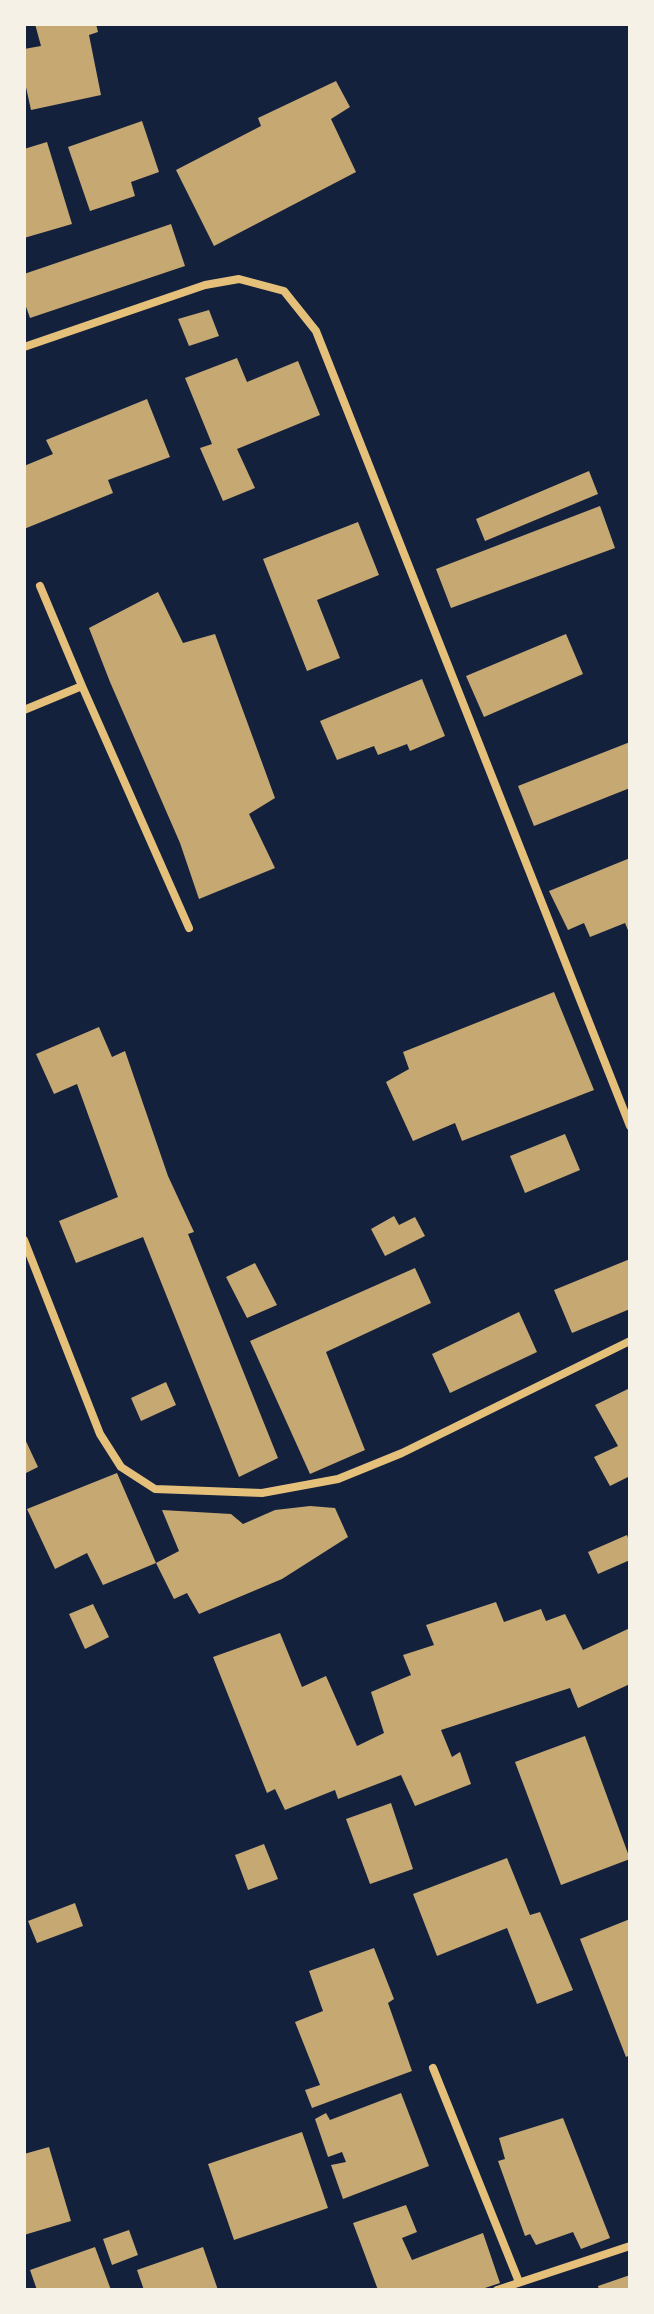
<!DOCTYPE html>
<style>
body{margin:0}
#map{position:relative;width:654px;height:2314px;overflow:hidden;background:#14213d;font-family:Figtree,sans-serif}
canvas{display:block}
.frame{position:absolute;inset:0;border:26px solid #f6f1e7;pointer-events:none}
</style>
<div id="map">
<canvas width="654" height="2314"></canvas>
<div class="frame"></div>
</div>
<script>
const g = document.querySelector('canvas').getContext('2d');
g.lineJoin = 'round';
function paint(path, color) {
  g.fillStyle = color;
  g.fill(path, 'evenodd');
}
function stroke(path, color, width, dash) {
  g.strokeStyle = color;
  g.lineWidth = width;
  g.lineCap = dash ? 'butt' : 'round';
  g.setLineDash(dash || []);
  g.stroke(path);
}
const building = new Path2D(`
 M 35,24 L 96,24 L 98,32 L 89,35 L 101,95 L 31,110 L 24,78 L 24,49 L 41,46 Z
 M 336,81 L 350,107 L 331,119 L 356,172 L 214,246 L 176,170 L 261,126 L 258,118 Z
 M 142,121 L 159,172 L 131,182 L 135,196 L 90,211 L 68,147 Z
 M 47,142 L 72,224 L 24,238 L 24,149 Z
 M 171,224 L 185,266 L 30,318 L 24,301 L 24,274 Z
 M 209,310 L 219,336 L 189,346 L 178,319 Z
 M 237,358 L 247,382 L 298,361 L 320,415 L 237,449 L 255,488 L 223,501 L 200,448 L 212,444 L 185,378 Z
 M 147,399 L 170,457 L 108,480 L 113,493 L 24,529 L 24,466 L 53,454 L 46,440 Z
 M 589,471 L 598,494 L 485,541 L 476,519 Z
 M 600,506 L 615,548 L 451,608 L 436,569 Z
 M 358,522 L 379,575 L 317,600 L 340,658 L 307,671 L 263,559 Z
 M 158,592 L 183,643 L 215,634 L 275,798 L 249,814 L 275,868 L 199,899 L 180,843 L 110,682 L 89,628 Z
 M 566,634 L 583,674 L 484,717 L 466,676 Z
 M 422,679 L 445,736 L 410,751 L 407,744 L 378,755 L 374,746 L 337,760 L 320,721 Z
 M 630,742 L 630,788 L 534,826 L 518,786 Z
 M 630,858 L 630,935 L 625,923 L 590,937 L 584,923 L 568,930 L 549,891 Z
 M 554,992 L 594,1090 L 462,1141 L 455,1123 L 413,1141 L 386,1082 L 409,1069 L 403,1052 Z
 M 99,1027 L 112,1057 L 125,1051 L 168,1176 L 194,1232 L 188,1234 L 278,1458 L 239,1477 L 143,1237 L 76,1263 L 59,1221 L 118,1197 L 77,1084 L 54,1094 L 36,1054 Z
 M 565,1134 L 580,1170 L 525,1193 L 510,1156 Z
 M 394,1216 L 399,1225 L 415,1217 L 425,1236 L 385,1256 L 371,1229 Z
 M 630,1259 L 630,1309 L 572,1333 L 554,1290 Z
 M 255,1263 L 277,1305 L 247,1318 L 226,1277 Z
 M 415,1268 L 431,1303 L 326,1352 L 365,1450 L 310,1474 L 250,1341 Z
 M 519,1312 L 537,1352 L 450,1393 L 432,1354 Z
 M 166,1382 L 176,1405 L 141,1421 L 131,1398 Z
 M 630,1388 L 630,1476 L 610,1486 L 594,1457 L 618,1446 L 595,1405 Z
 M 24,1437 L 38,1467 L 24,1474 Z
 M 117,1473 L 156,1563 L 103,1585 L 87,1553 L 55,1569 L 27,1509 Z
 M 310,1506 L 335,1508 L 348,1537 L 282,1579 L 199,1614 L 187,1593 L 174,1599 L 156,1563 L 179,1551 L 162,1510 L 231,1514 L 243,1524 L 275,1510 Z
 M 627,1535 L 630,1543 L 630,1560 L 598,1574 L 588,1552 Z
 M 496,1602 L 504,1622 L 541,1609 L 546,1621 L 565,1614 L 583,1650 L 630,1628 L 630,1684 L 578,1708 L 570,1688 L 441,1730 L 452,1757 L 460,1752 L 471,1784 L 415,1806 L 401,1775 L 338,1799 L 335,1790 L 285,1810 L 275,1789 L 267,1793 L 213,1657 L 280,1633 L 302,1687 L 326,1676 L 357,1746 L 384,1733 L 371,1692 L 411,1675 L 403,1655 L 434,1645 L 426,1625 Z
 M 93,1604 L 109,1637 L 85,1649 L 69,1614 Z
 M 585,1736 L 630,1859 L 561,1885 L 515,1762 Z
 M 391,1803 L 413,1869 L 370,1884 L 346,1819 Z
 M 264,1844 L 278,1879 L 248,1890 L 235,1855 Z
 M 507,1858 L 530,1915 L 540,1912 L 573,1990 L 537,2004 L 507,1928 L 437,1956 L 413,1894 Z
 M 75,1903 L 83,1926 L 37,1943 L 28,1921 Z
 M 630,1919 L 630,2055 L 626,2057 L 580,1939 Z
 M 374,1948 L 394,1999 L 388,2003 L 412,2071 L 312,2108 L 305,2090 L 320,2085 L 295,2022 L 323,2011 L 309,1971 Z
 M 401,2093 L 429,2166 L 343,2199 L 331,2165 L 346,2162 L 342,2152 L 328,2157 L 315,2119 L 326,2113 L 330,2120 Z
 M 563,2118 L 610,2238 L 581,2249 L 573,2232 L 536,2245 L 530,2234 L 525,2236 L 498,2161 L 505,2159 L 499,2138 Z
 M 302,2132 L 328,2208 L 234,2240 L 208,2164 Z
 M 49,2147 L 71,2221 L 24,2235 L 24,2154 Z
 M 406,2205 L 417,2232 L 402,2238 L 412,2260 L 483,2233 L 500,2283 L 479,2290 L 378,2290 L 353,2223 Z
 M 129,2230 L 138,2255 L 112,2265 L 103,2239 Z
 M 95,2247 L 111,2290 L 37,2290 L 30,2270 Z
 M 203,2247 L 218,2290 L 144,2290 L 137,2270 Z
 M 630,2275 L 630,2290 L 599,2290 L 598,2286 Z`);
const minor = new Path2D(`
 M 24,347 L 205,285 L 239,279 L 284,291 L 316,331 L 630,1126
 M 40,586 L 82,686
 M 24,710 L 82,686 L 189,928
 M 24,1240 L 100,1434 L 121,1467 L 155,1489 L 262,1493 L 338,1479 L 402,1453 L 630,1341
 M 433,2068 L 519,2282
 M 497,2290 L 630,2246`);
paint(building, '#c6a872');
stroke(minor, '#e5c07b', 8);
</script>
